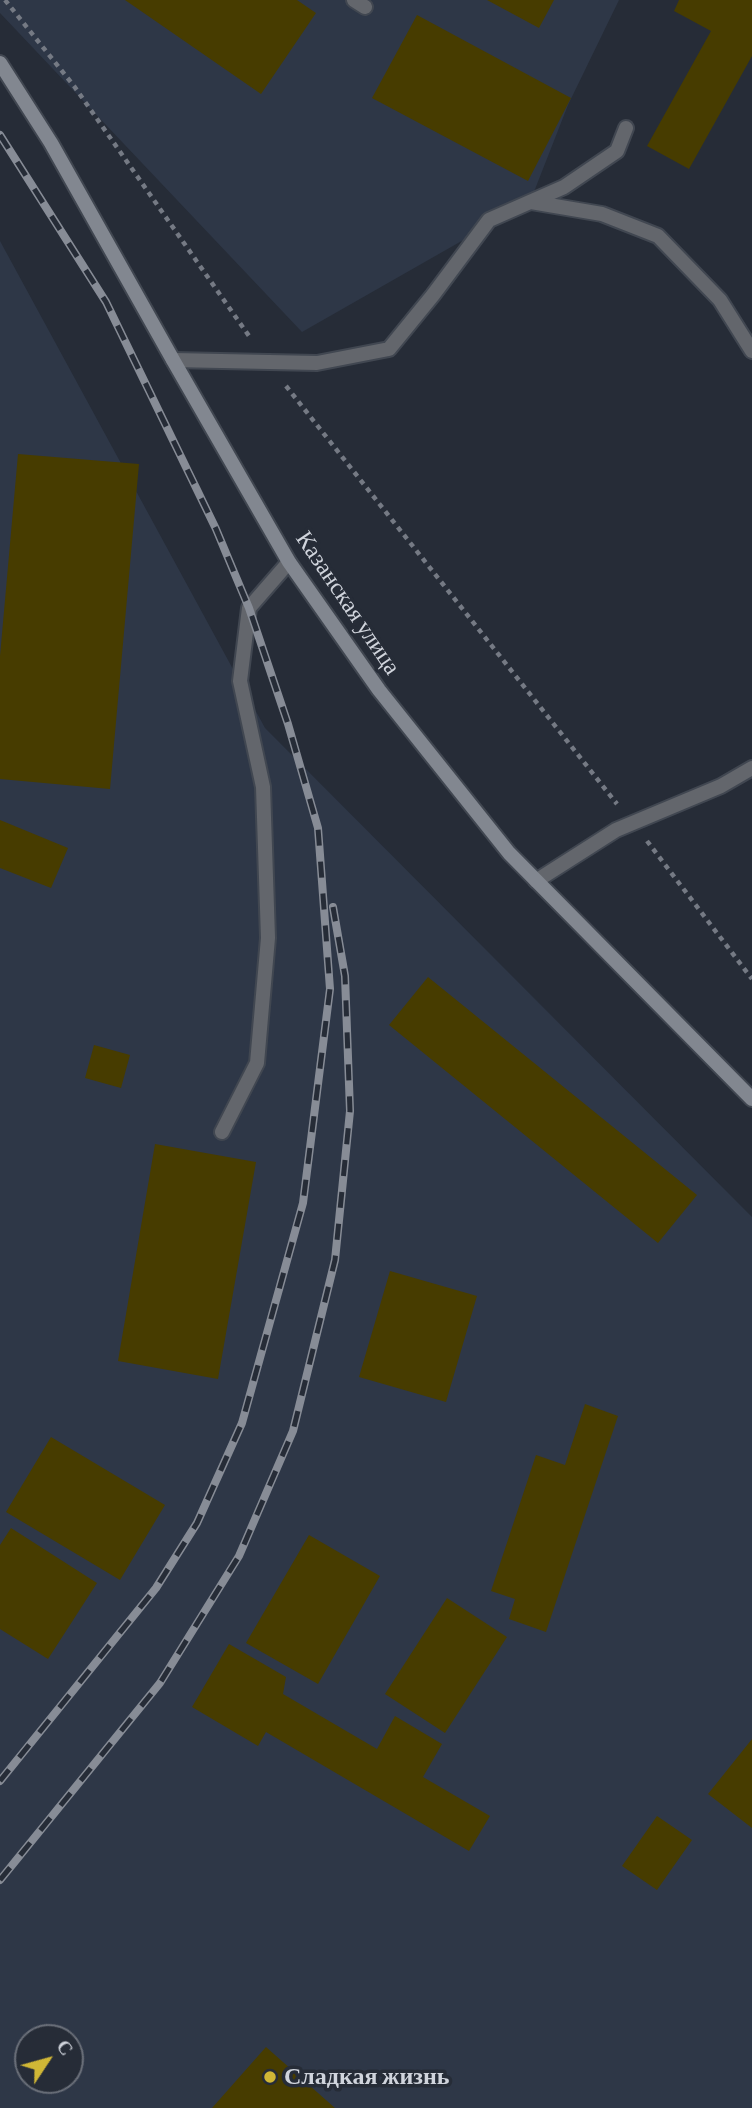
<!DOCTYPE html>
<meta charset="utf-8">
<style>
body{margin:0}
#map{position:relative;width:752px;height:2108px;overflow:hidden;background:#262c37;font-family:"Crimson Pro",serif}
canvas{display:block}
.north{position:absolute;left:14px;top:2024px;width:70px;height:70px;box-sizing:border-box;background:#262c37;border:2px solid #6a6f79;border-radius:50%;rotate:54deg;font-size:19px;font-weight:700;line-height:28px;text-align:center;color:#d0d4dc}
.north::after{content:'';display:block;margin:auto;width:24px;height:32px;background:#d0b736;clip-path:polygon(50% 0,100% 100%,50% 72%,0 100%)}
</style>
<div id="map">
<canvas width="752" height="2108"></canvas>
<div class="north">С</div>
</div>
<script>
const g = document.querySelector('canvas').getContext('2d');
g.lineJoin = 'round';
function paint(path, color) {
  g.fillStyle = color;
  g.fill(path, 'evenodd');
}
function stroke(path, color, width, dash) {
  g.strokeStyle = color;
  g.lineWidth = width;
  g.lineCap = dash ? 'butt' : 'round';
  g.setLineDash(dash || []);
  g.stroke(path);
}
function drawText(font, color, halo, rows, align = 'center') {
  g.font = font + ' "Crimson Pro",serif';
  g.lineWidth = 7;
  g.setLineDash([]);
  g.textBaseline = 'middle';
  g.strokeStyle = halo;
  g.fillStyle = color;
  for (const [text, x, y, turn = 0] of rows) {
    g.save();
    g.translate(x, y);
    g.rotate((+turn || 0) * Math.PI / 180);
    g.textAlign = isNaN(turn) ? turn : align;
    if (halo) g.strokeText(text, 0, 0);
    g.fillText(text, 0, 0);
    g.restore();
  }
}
const built = new Path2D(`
 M 0,0 L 619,0 L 568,105 L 530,202 L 302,332 L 0,13 Z
 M 0,241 L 265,728 L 752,1217 L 752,2108 L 0,2108 ZM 28,2038 L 70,2038 L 70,2080 L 28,2080 Z`);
const building = new Path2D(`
 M 125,0 L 297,0 L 316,13 L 261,94 Z
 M 487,0 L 554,0 L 539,28 Z
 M 679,0 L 752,0 L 752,56 L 689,169 L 647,146 L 711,31 L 674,11 Z
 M 417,15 L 571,98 L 528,181 L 372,98 Z
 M 18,454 L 139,464 L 110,789 L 0,779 L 0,656 Z
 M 0,820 L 68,848 L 51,888 L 0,868 Z
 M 428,977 L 697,1195 L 658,1243 L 389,1025 Z
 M 94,1045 L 130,1055 L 121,1088 L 85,1078 Z
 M 155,1144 L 256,1162 L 218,1379 L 118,1361 Z
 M 390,1271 L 477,1296 L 446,1402 L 359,1377 Z
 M 585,1404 L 618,1416 L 546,1632 L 509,1619 L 515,1599 L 491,1591 L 536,1455 L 565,1465 Z
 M 51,1437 L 165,1505 L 120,1580 L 6,1512 Z
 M 11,1528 L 97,1583 L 48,1659 L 0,1629 L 0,1545 Z
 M 309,1535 L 380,1576 L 318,1684 L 246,1643 Z
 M 447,1598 L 507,1637 L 445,1733 L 385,1694 Z
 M 229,1644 L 286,1677 L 283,1694 L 377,1749 L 395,1716 L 442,1744 L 423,1777 L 490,1816 L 469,1851 L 266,1732 L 258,1746 L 192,1707 Z
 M 752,1739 L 752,1828 L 708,1794 Z
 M 657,1816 L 692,1840 L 657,1890 L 622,1866 Z
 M 266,2047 L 335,2108 L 212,2108 Z`);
const path = new Path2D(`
 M 5,0 L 74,86 L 249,336
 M 286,386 L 617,804
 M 647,841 L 752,979`);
const lane = new Path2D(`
 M 354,0 L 365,7
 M 531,202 L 602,214 L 658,236 L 720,300 L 752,351
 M 173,360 L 317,363 L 389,349 L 433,295 L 489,220 L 564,187 L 617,151 L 626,128
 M 222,1132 L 257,1063 L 268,938 L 263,787 L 240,681 L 249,608 L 289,562`);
const street = new Path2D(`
 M 536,881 L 616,830 L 721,786 L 752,768`);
const secondary = new Path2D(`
 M 0,63 L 51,143 L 173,360 L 289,562 L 379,690 L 509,853 L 752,1099`);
const rail = new Path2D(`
 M 0,135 L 106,302 L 216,529 L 249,608 L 288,724 L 318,828 L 330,989 L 303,1203 L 242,1423 L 197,1523 L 156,1588 L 0,1781
 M 0,1880 L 160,1683 L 239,1556 L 293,1431 L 335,1260 L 350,1111 L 345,976 L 333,907`);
const markers = [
 [270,2077,7,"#d0b736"]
];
const streetNames = [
 ["Казанская улица",348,603,56]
];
const poiNames = [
 ["Сладкая жизнь",284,2077]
];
paint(built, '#2e3747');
paint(building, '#473c00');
stroke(lane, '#414751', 18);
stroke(street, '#414751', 18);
stroke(secondary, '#414751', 18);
stroke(path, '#757a84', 4.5, [5, 5]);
stroke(lane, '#63666c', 14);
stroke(street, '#63666c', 14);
stroke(secondary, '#828790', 14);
stroke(rail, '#878c96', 8);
stroke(rail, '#262c37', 5, [16]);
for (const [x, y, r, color] of markers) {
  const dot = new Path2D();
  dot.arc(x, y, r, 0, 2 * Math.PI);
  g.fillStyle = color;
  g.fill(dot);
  stroke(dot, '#262c37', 2.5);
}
drawText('24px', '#d0d4dc', '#262c37', streetNames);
drawText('bold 24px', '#d0d4dc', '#262c37', poiNames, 'left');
</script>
